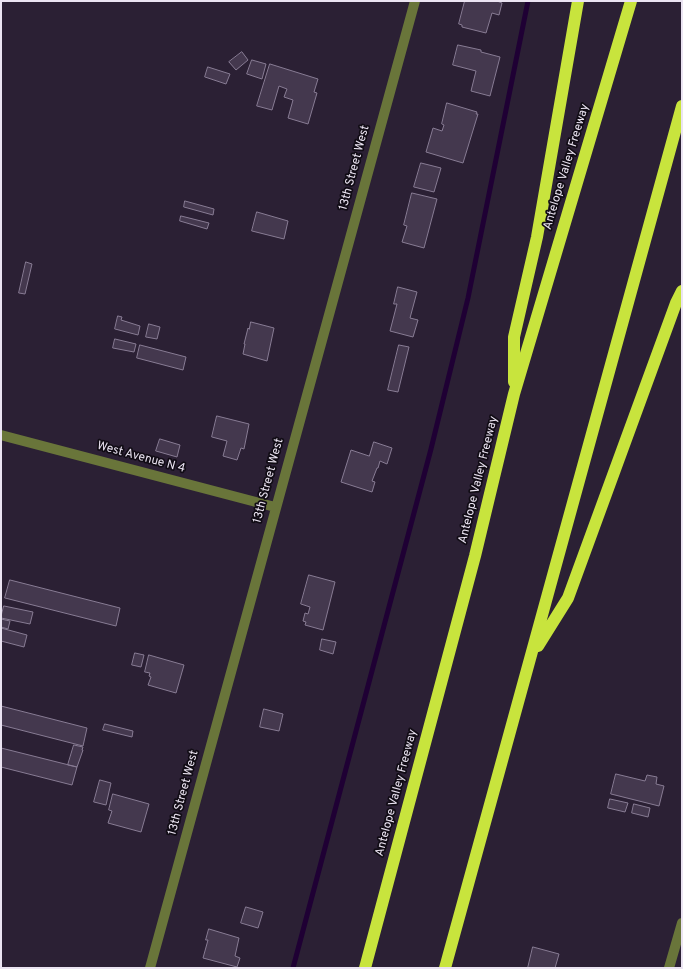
<!DOCTYPE html>
<style>
body{margin:0}
#map{position:relative;width:683px;height:969px;overflow:hidden;background:#2b2034;font-family:Overpass,sans-serif}
canvas{display:block}
.frame{position:absolute;inset:0;border:2px solid #ebe4f2;pointer-events:none}
</style>
<div id="map">
<canvas width="683" height="969"></canvas>
<div class="frame"></div>
</div>
<script>
const g = document.querySelector('canvas').getContext('2d');
g.lineJoin = 'round';
function stroke(path, color, width, dash) {
  g.strokeStyle = color;
  g.lineWidth = width;
  g.lineCap = dash ? 'butt' : 'round';
  g.setLineDash(dash || []);
  g.stroke(path);
}
function paint(path, color) {
  g.fillStyle = color;
  g.fill(path, 'evenodd');
}
function drawText(font, color, halo, rows, align = 'center') {
  g.font = font + ' Overpass,sans-serif';
  g.lineWidth = 3.5;
  g.setLineDash([]);
  g.textBaseline = 'middle';
  g.strokeStyle = halo;
  g.fillStyle = color;
  for (const [text, x, y, turn = 0] of rows) {
    g.save();
    g.translate(x, y);
    g.rotate((+turn || 0) * Math.PI / 180);
    g.textAlign = isNaN(turn) ? turn : align;
    if (halo) g.strokeText(text, 0, 0);
    g.fillText(text, 0, 0);
    g.restore();
  }
}
const stream = new Path2D(`
 M 293,968 L 431,449 L 468,298 L 528,1`);
const building = new Path2D(`
 M 465,1 L 497,1 L 502,3 L 499,15 L 492,13 L 486,33 L 462,27 L 462,25 L 459,24 Z
 M 458,45 L 481,50 L 481,52 L 500,57 L 490,96 L 471,91 L 476,71 L 453,65 Z
 M 242,52 L 248,60 L 236,70 L 229,62 Z
 M 252,60 L 266,64 L 262,79 L 247,74 Z
 M 270,64 L 318,79 L 314,92 L 317,93 L 308,124 L 288,118 L 293,100 L 284,97 L 287,89 L 279,86 L 272,110 L 257,106 Z
 M 208,67 L 230,74 L 226,84 L 205,77 Z
 M 447,103 L 477,112 L 476,114 L 478,114 L 463,163 L 426,152 L 433,128 L 442,131 L 444,125 L 442,124 Z
 M 421,163 L 441,168 L 434,192 L 414,187 Z
 M 412,193 L 437,199 L 424,248 L 402,242 L 407,226 L 404,225 Z
 M 185,201 L 214,209 L 213,215 L 184,207 Z
 M 257,212 L 288,221 L 284,239 L 252,231 Z
 M 181,216 L 209,223 L 207,229 L 180,221 Z
 M 26,262 L 32,264 L 25,294 L 19,293 Z
 M 398,287 L 417,292 L 410,318 L 418,320 L 413,337 L 390,331 L 397,304 L 394,304 Z
 M 118,316 L 122,317 L 121,320 L 140,326 L 138,335 L 115,329 Z
 M 251,322 L 274,328 L 267,361 L 243,354 L 245,344 L 244,344 L 248,328 L 249,329 Z
 M 149,324 L 160,327 L 157,339 L 146,337 Z
 M 115,339 L 136,344 L 134,352 L 113,348 Z
 M 140,345 L 186,357 L 183,370 L 137,358 Z
 M 399,345 L 409,347 L 398,392 L 388,390 Z
 M 217,416 L 249,424 L 244,449 L 241,448 L 237,460 L 223,456 L 227,441 L 212,437 Z
 M 160,439 L 180,445 L 177,457 L 156,451 Z
 M 374,442 L 392,448 L 387,464 L 380,461 L 378,468 L 377,468 L 372,481 L 375,482 L 372,492 L 341,482 L 351,450 L 369,456 Z
 M 309,575 L 335,582 L 323,630 L 305,625 L 306,622 L 303,621 L 305,613 L 308,614 L 310,607 L 301,604 Z
 M 10,580 L 120,608 L 116,626 L 5,598 Z
 M 4,606 L 33,612 L 30,624 L 1,618 Z
 M 1,619 L 10,621 L 8,629 L 1,627 Z
 M 1,628 L 27,635 L 24,647 L 1,641 Z
 M 322,639 L 336,642 L 333,654 L 320,650 Z
 M 135,653 L 144,655 L 141,667 L 132,665 Z
 M 149,655 L 184,665 L 176,693 L 148,685 L 151,677 L 149,676 L 150,673 L 145,672 Z
 M 1,706 L 87,728 L 83,746 L 1,725 Z
 M 264,709 L 283,714 L 279,731 L 260,727 Z
 M 105,724 L 133,731 L 132,737 L 103,730 Z
 M 74,745 L 83,747 L 82,750 L 83,750 L 77,767 L 68,765 Z
 M 1,748 L 77,767 L 72,785 L 1,767 Z
 M 616,774 L 645,781 L 647,775 L 657,777 L 656,784 L 664,786 L 659,806 L 611,794 Z
 M 100,780 L 111,783 L 106,805 L 94,802 Z
 M 113,794 L 149,804 L 141,832 L 108,823 L 112,811 L 109,810 Z
 M 610,799 L 628,803 L 625,812 L 608,808 Z
 M 634,804 L 650,808 L 648,817 L 632,813 Z
 M 246,907 L 263,912 L 258,928 L 241,923 Z
 M 209,929 L 239,938 L 235,956 L 240,958 L 237,967 L 203,958 L 208,940 L 206,940 Z
 M 533,947 L 559,954 L 555,968 L 528,968 Z`);
const minor = new Path2D(`
 M 1,435 L 275,507
 M 150,968 L 415,1
 M 669,968 L 682,923`);
const highway = new Path2D(`
 M 514,382 L 514,337 L 537,237 L 578,1
 M 538,646 L 568,598 L 676,303 L 682,291
 M 365,968 L 475,556 L 514,394 L 631,1
 M 445,968 L 682,106`);
const streetNames = [
 ["Antelope Valley Freeway",567,167,-73],
 ["13th Street West",355,168,-75],
 ["West Avenue N 4",141,458,15],
 ["Antelope Valley Freeway",479,480,-76],
 ["13th Street West",269,481,-75],
 ["13th Street West",184,793,-75],
 ["Antelope Valley Freeway",397,793,-75]
];
stroke(stream, '#1f0034', 5);
paint(building, '#44384e');
stroke(building, '#887c94', 1);
stroke(minor, '#69753a', 10);
stroke(highway, '#c8e43d', 12);
drawText('12px', '#ebe4f2', '#110c15', streetNames);
</script>
